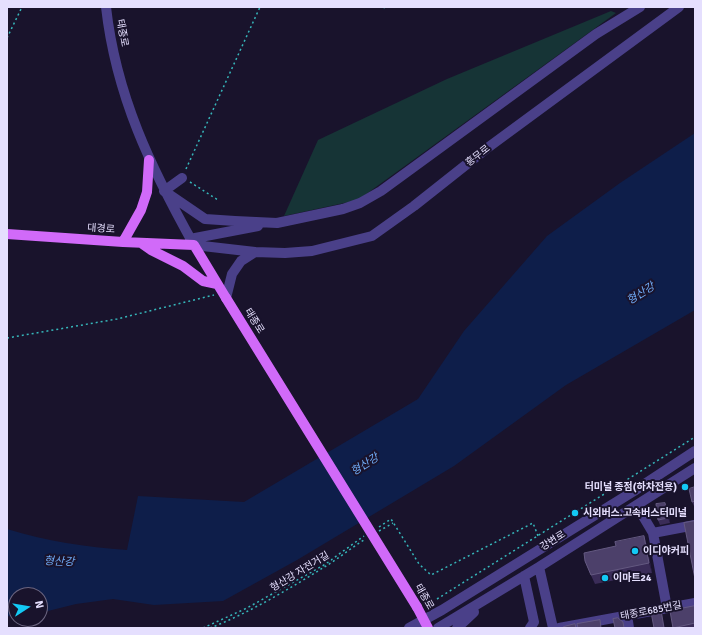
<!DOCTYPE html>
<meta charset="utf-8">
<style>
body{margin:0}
#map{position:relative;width:702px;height:635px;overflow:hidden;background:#19132c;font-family:Signika,sans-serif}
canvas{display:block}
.frame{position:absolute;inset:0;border:8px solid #e5dffe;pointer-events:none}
.north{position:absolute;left:8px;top:587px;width:40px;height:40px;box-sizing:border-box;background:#19132c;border:1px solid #6b6580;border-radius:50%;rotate:78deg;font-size:11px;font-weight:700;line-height:16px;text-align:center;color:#e5dffe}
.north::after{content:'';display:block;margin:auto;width:14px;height:18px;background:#13c9f5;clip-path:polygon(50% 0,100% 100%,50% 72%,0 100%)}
</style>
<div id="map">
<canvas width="702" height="635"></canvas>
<div class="frame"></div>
<div class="north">N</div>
</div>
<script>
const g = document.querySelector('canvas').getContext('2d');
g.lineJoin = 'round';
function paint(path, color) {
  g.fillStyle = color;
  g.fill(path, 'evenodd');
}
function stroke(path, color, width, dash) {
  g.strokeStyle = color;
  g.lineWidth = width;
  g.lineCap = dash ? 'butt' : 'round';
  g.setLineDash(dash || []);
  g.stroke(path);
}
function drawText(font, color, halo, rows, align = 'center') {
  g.font = font + ' Signika,"Noto Sans KR",sans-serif';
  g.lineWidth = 4;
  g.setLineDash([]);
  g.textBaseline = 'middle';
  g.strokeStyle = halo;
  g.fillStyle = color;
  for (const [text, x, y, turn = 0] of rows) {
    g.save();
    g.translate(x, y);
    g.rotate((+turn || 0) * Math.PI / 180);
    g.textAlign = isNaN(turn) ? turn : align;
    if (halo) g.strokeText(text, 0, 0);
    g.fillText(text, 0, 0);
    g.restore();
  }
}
const green = new Path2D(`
 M 611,11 L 616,13 L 358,200 L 284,216 L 318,140 L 447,79 Z`);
const water = new Path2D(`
 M 695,133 L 695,310 L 566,385 L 454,466 L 297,560 L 223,601 L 154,605 L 113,599 L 76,604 L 40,613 L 40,595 L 16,595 L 16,617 L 7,616 L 7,529 C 46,541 86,547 127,550 L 138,496 L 244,502 L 418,399 L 464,331 L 547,236 L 620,183 Z`);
const path = new Path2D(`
 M 383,7 L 387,9
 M 7,38 L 22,7
 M 186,169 L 260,7
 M 190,182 L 218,200
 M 7,338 L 117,319 L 214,295
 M 379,527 L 391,519 L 419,564 L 431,575 L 533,523 L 538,536
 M 379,531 L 393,523
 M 437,599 L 695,437
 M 203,628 L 247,608 L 324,565 L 364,536
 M 210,628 C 249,613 291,588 326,566 C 339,558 351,548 364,540`);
const minor = new Path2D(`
 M 106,7 C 116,96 151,168 194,245 L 255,252
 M 164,191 L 205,219 L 235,221 L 277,223 L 343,209 L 360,203 L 381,191 L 596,34 L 640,7
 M 164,191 L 182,178
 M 190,239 L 258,226
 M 226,298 L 232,274 L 241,261 L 255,252 L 285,253 L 312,251 L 372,236 L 414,206 L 486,149 L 679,7
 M 637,506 L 653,533 L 667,608
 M 653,533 L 695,525
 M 539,567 L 553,628
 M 524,576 L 534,622 L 530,628
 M 627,615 L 629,628
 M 409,628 L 442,610 L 634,491 L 695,451
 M 438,628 L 539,567 L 695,468
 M 457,628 L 474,612
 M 559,628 L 695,603`);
const major = new Path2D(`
 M 7,234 L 123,242 L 194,245 L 226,298
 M 123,242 L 141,210 L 147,192 L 149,160
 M 141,243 L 151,250 L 183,266 L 203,281 L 217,284
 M 417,607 L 428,628`);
const majorBridge = new Path2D(`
 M 226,298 L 417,607`);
const wall = new Path2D(`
 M 695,487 L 695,506 L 694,506 L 692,502 Z
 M 667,507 L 670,523 L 660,525 L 658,520 Z
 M 644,536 L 647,546 L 652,573 L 595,584 L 589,571 L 585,561 Z
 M 695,606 L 695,628 L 673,628 Z`);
const shadedWall = new Path2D(`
 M 665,503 L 667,507 L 670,523 L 668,518 Z
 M 644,536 L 647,546 L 652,573 L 649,563 Z
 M 661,610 L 662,614 L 665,628 L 664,628 Z`);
const building = new Path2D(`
 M 695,487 L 695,501 L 692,502 L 689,489 Z
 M 665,503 L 668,518 L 658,520 L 656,504 Z
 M 695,521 L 695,579 L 684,523 Z
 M 644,536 L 649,563 L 591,575 L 585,561 L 584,553 L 616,546 L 615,542 Z
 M 695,606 L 695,623 L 673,628 L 670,611 Z
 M 661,610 L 664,628 L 654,628 L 651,612 Z
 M 618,618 L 623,622 L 624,628 L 614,628 L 615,628 L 613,619 Z
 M 600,620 L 601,628 L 578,628 L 577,624 Z
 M 575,624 L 576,628 L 562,628 L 563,627 Z`);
const markers = [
 [685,487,4,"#13c9f5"],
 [575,513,4,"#13c9f5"],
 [635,551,4,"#13c9f5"],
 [605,578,4,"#13c9f5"]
];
const streetNames = [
 ["태종로",122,33,80],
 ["흥무로",478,156,-38],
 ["대경로",101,229,4],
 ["태종로",254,321,58],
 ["강변로",553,541,-32],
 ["형산강 자전거길",300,572,-31],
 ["태종로",424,597,60],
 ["태종로685번길",651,611,-11]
];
const poiNames = [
 ["터미널 종점(하차전용)",677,487,"right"],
 ["시외버스.고속버스터미널",583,513],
 ["이디야커피",643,551],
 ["이마트24",613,578]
];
const waterNames = [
 ["형산강",641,294,-32],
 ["형산강",365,465,-32],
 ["형산강",59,562,2]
];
paint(green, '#163436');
paint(water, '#0e1e4a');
stroke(path, '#36b6ba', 1.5, [2, 3]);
stroke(minor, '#4a4089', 10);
stroke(major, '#d16af9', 10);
stroke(majorBridge, '#d16af9', 10);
paint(wall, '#3a2c58');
paint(shadedWall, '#251a3f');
paint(building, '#4c406a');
stroke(building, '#645981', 1);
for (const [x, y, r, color] of markers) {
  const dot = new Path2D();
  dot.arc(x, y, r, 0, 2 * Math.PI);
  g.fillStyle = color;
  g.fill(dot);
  stroke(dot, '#19132c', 1.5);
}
drawText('10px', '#e5dffe', '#19132c', streetNames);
drawText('bold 10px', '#e5dffe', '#19132c', poiNames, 'left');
drawText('italic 11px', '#71adf9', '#19132c', waterNames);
</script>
